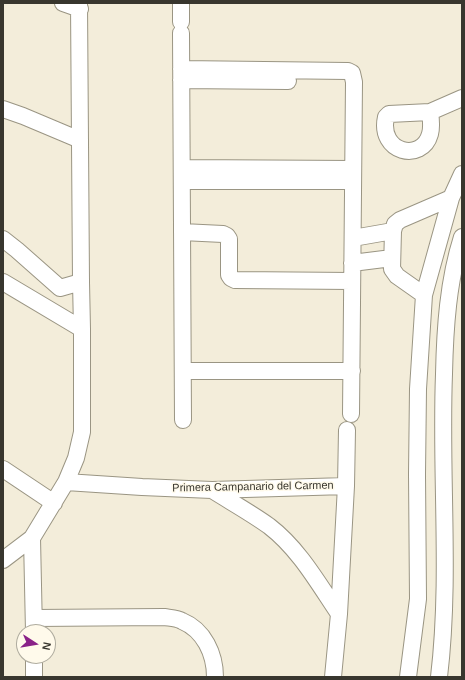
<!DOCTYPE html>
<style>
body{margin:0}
#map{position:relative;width:465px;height:680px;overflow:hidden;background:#f3edda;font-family:Arial,sans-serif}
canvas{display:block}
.frame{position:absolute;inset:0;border:4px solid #38362e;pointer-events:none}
.north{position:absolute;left:16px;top:624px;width:40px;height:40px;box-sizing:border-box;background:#fffaeb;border:1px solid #afac9f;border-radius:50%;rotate:102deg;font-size:11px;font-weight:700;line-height:16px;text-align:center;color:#38362e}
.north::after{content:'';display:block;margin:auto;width:14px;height:18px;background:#8a2288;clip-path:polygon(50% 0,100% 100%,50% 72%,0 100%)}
</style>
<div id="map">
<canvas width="465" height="680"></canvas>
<div class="frame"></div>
<div class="north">N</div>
</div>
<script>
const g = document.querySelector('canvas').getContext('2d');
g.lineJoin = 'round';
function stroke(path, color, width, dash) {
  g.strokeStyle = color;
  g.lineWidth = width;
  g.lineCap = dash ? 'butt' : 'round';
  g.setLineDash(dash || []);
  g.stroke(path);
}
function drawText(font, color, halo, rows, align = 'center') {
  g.font = font + ' Arial,sans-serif';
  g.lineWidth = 3;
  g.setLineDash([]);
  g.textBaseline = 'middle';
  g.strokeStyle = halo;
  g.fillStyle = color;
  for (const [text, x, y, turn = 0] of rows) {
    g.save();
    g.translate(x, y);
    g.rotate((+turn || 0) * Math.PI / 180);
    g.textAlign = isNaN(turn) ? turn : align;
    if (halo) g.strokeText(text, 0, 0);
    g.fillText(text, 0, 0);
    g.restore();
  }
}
const minor = new Path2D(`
 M 63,3 L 80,9
 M 181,3 L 181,22
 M 181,33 L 183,420
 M 181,69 L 348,71 L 352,73 L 354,82 L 351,414
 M 181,80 L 288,81
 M 3,109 L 23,116 L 80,140
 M 430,112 C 431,119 432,127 430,134 C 422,163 378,153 386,117 L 389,114 L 430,112 L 462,98
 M 182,168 L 353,169
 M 182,181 L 353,181
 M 182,232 L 223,234 L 227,236 L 229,239 L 229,275 L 231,278 L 235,280 L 352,281
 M 353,238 L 393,231
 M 3,239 L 17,250 L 60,288 L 81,282
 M 352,263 L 392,258
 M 3,282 L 82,329
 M 424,295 L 397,276 L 392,269 L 393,231 L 395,224 L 400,220 L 451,198
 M 183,371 L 352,371
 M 3,469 L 54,503
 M 66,482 L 142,487 L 212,490 L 346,486 L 339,614 L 333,677
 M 346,486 L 347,430
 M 212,490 C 231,502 251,513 269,526 C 299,549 318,583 339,614
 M 3,560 L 32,538
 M 34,618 L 164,617 C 170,618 177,618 182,621 C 204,630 215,654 215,677
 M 34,632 L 32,538 L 66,482 L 76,458 L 82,432 L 82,329 L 81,282 L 79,3
 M 34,677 L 34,656
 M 408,677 L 418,599 L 417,474 L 418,389 L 424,295 L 451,198 L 462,174
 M 439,677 C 451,577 440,475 444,374 C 445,328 448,281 462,237`);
const streetNames = [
 ["Primera Campanario del Carmen",253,487,-1]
];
stroke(minor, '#9a9583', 18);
stroke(minor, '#fff', 16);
drawText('11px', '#38362e', '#fffaeb', streetNames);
</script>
